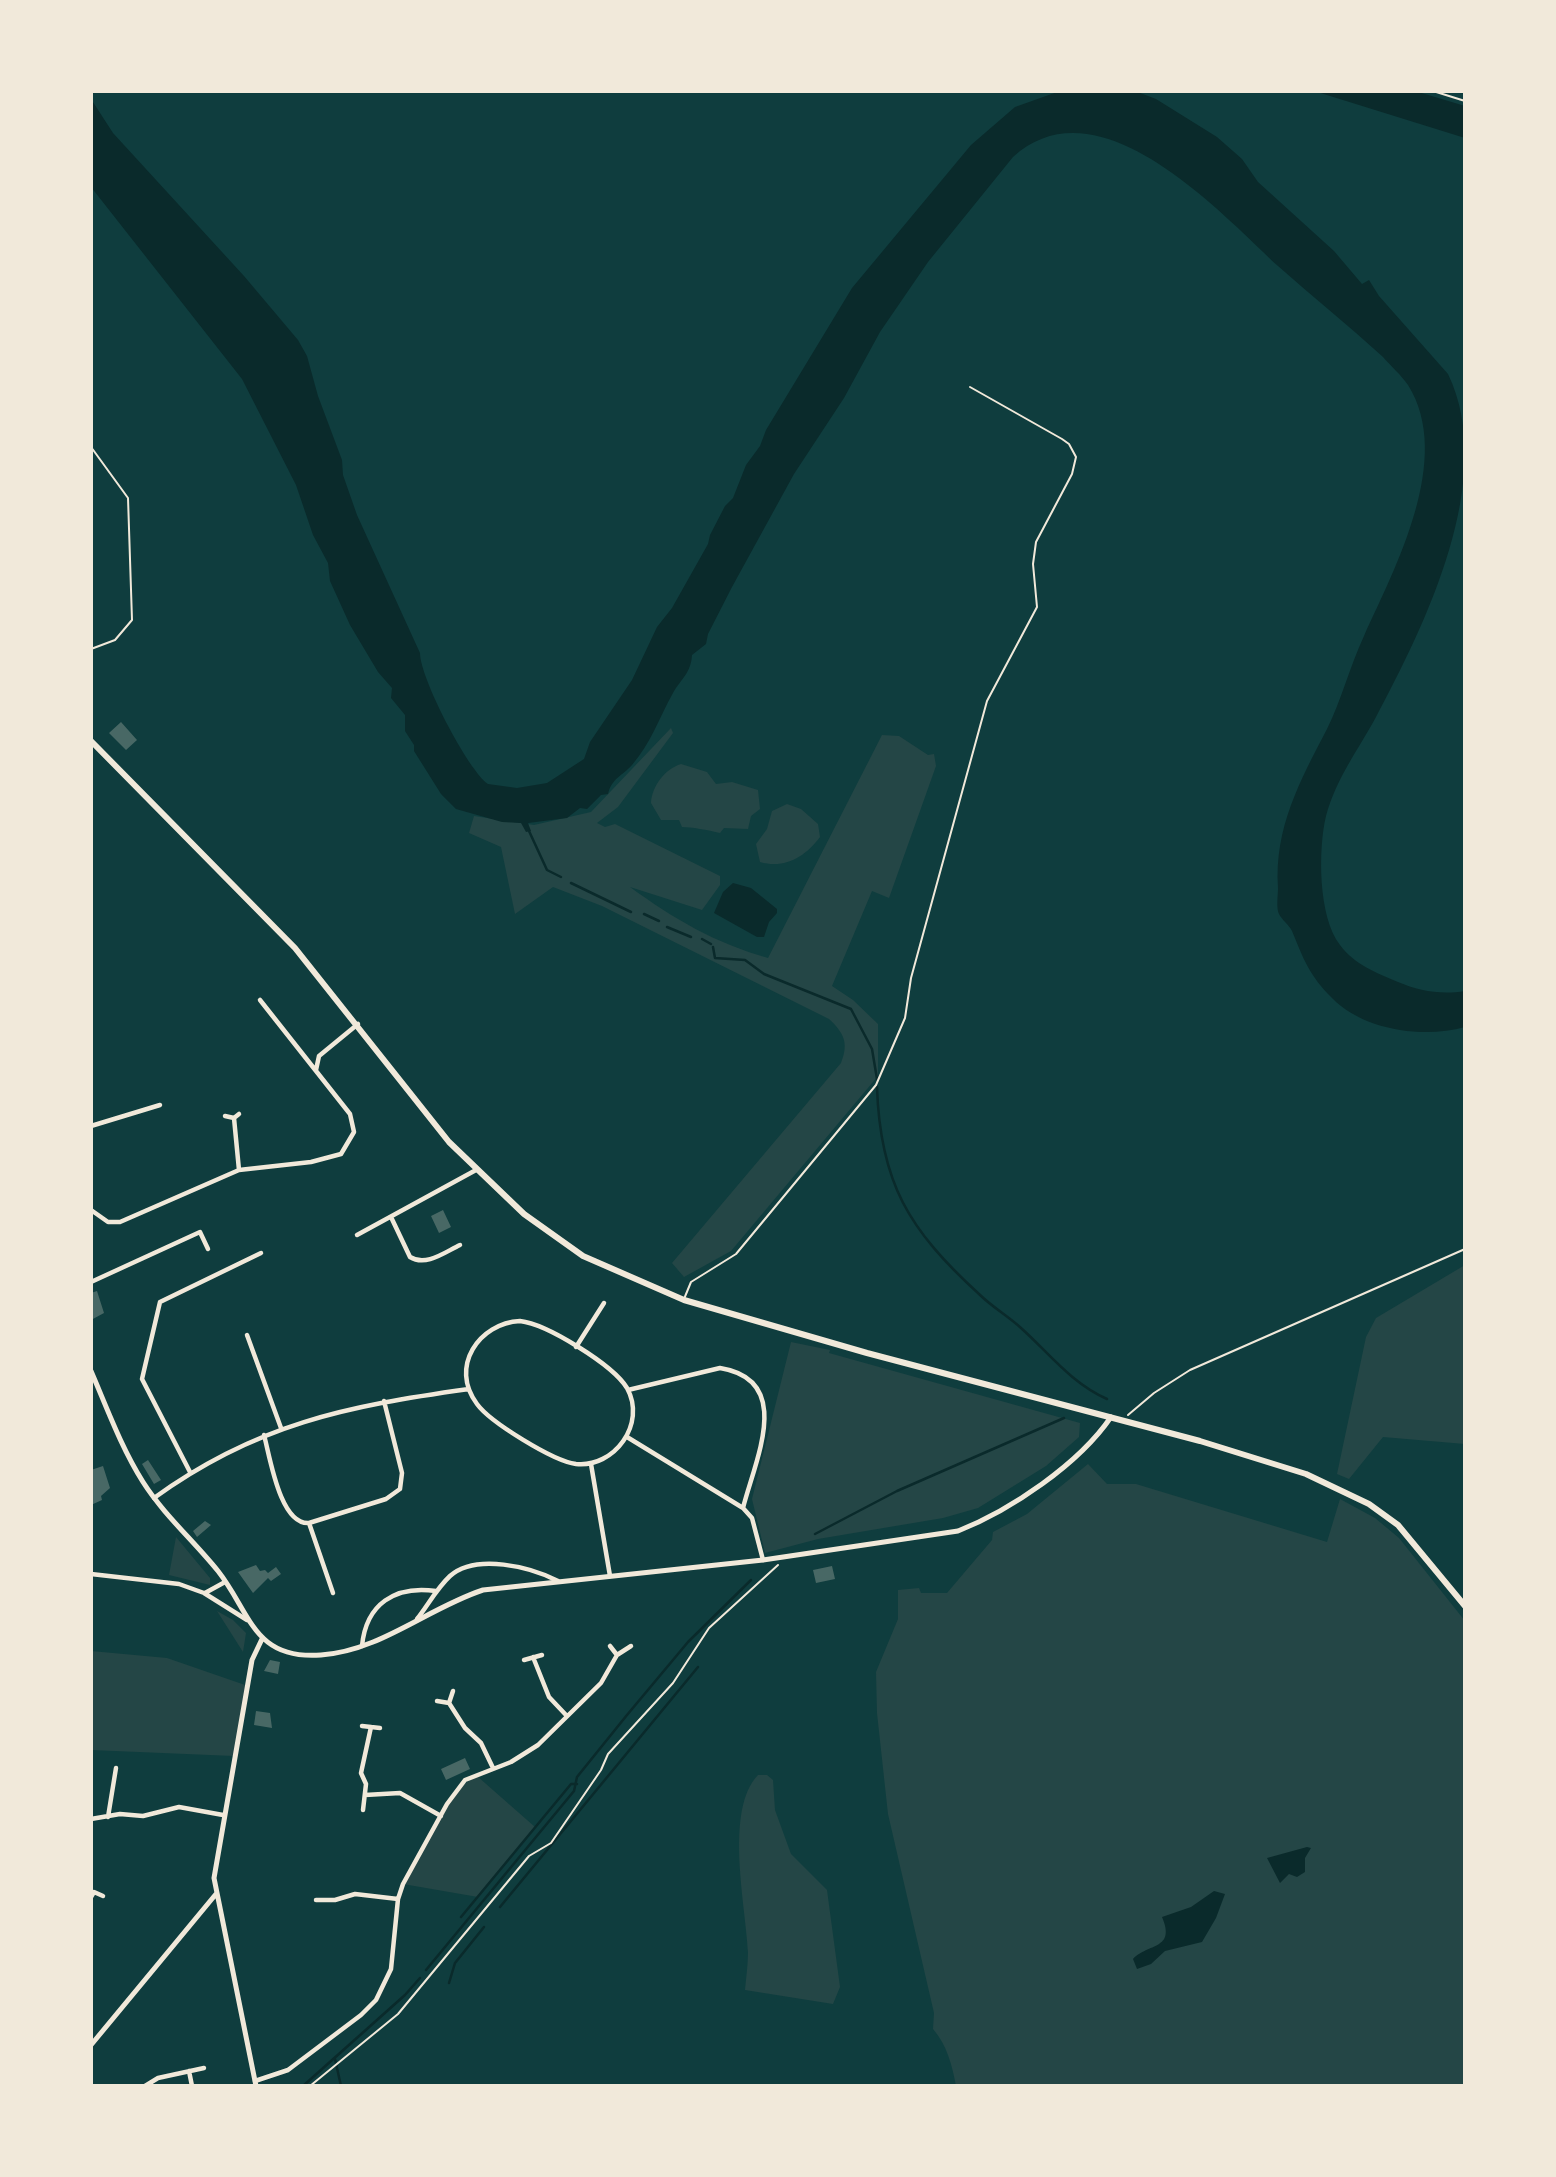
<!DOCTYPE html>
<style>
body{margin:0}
#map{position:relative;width:1556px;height:2177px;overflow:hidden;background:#0f3d3e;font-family:Lora,serif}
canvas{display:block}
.frame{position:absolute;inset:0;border:93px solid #f1e9da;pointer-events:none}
</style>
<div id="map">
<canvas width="1556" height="2177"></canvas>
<div class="frame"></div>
</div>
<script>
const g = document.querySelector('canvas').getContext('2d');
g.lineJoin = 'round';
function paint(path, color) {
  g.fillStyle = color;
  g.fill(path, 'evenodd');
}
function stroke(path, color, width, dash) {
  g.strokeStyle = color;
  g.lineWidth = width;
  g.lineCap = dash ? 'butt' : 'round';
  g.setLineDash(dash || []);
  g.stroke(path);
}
const green = new Path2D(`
 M 671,728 L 673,733 L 618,807 L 597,823 L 605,827 L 615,824 L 720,876 L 720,885 L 702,910 L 630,887 C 674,919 715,943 768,958 L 882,735 L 899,736 L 928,755 L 934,754 L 936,766 L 889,898 L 872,891 L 832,986 L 853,1000 L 878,1024 L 878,1076 L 731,1251 L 684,1277 L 672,1263 L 841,1063 C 849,1043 844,1033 829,1019 L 602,906 L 553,887 L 515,914 L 501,847 L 469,833 L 474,816 L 534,825 L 591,812 Z
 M 681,764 L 707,772 L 716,784 L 732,782 L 758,790 L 760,809 L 751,816 L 748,829 L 724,828 L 720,833 C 708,830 691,827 682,827 L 679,820 L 661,820 L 651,803 C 652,786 665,769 681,764 Z
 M 787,804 L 801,809 L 818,824 L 820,837 C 805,857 785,869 760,862 L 756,844 L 767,829 L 772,811 Z
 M 1465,1265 L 1465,1444 L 1383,1437 L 1349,1479 L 1337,1474 L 1366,1337 L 1376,1318 Z
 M 791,1342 L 830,1350 L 829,1353 L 1080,1423 L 1079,1437 L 1046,1466 L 978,1508 L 943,1518 L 818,1539 L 765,1553 L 752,1499 Z
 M 1088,1464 L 1107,1484 L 1136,1484 L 1327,1542 L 1340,1499 L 1375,1518 L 1399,1538 L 1465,1621 L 1465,2086 L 956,2086 C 952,2065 947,2045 933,2029 L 934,2013 L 888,1814 L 877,1713 L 876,1672 L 898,1619 L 898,1590 L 919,1588 L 921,1593 L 947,1593 L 992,1540 L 993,1532 L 1027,1514 Z
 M 176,1537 L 210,1578 L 210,1585 L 169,1575 Z
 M 217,1611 L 233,1620 L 246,1633 L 243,1652 Z
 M 91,1651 L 167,1658 L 248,1686 L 234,1756 L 91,1750 Z
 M 758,1775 L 767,1775 L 773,1780 L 775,1810 L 791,1854 L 827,1890 L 840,1987 L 833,2004 L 745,1990 C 746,1978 748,1965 748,1952 C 746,1907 724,1810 758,1775 Z
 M 477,1776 L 535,1827 L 478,1897 L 403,1884 C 419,1855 447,1788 477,1776 Z`);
const water = new Path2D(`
 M 1060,91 L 1135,91 L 1156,99 L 1217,137 L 1242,159 L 1258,182 L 1334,251 L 1362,284 L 1369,280 L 1379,296 L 1448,374 C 1498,478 1425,625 1376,717 C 1358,750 1336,779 1326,816 C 1318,849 1318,917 1340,945 C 1354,964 1376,973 1398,982 C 1419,991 1441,995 1465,991 L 1465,1027 C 1423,1039 1363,1030 1332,998 C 1309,975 1304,960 1292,931 C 1289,925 1282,920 1279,914 C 1276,908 1278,895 1278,888 C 1274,828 1300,781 1327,729 C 1341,701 1350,666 1364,636 C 1395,568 1454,458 1408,385 C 1401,375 1391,366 1383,357 C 1349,326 1313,297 1278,266 C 1219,211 1098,79 1013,157 L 928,262 L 880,332 L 844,398 L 794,474 L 732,587 L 708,634 L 706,644 L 692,655 C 691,673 681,679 673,693 C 659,718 651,743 632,765 C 622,776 612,778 608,794 L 601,795 L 587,809 L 580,808 L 567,818 L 528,823 L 531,831 L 526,832 L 521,823 L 502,822 L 456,809 L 441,794 L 414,751 L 414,745 L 405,731 L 405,715 L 391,698 L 392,688 L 378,672 L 350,625 L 330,581 L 328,563 L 313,535 L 296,485 L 242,379 L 91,187 L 91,99 L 113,133 L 244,276 L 298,340 L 307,356 L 318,396 L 342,460 L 343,475 L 357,515 L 420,653 C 420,678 468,770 488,784 L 517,788 L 547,783 L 584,759 L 590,742 L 632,680 L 657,627 L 672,608 L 708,544 L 710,535 L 725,506 L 733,498 L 746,465 L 760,446 L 766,430 L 852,288 L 971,145 L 1015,107 Z
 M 1314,91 L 1415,91 L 1465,106 L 1465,138 Z
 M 733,883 L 751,888 L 777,909 L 777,913 L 769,922 L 764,937 L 757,937 L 714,913 L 723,892 Z
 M 1307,1847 L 1311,1848 L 1305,1858 L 1305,1872 L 1297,1877 L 1289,1874 L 1280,1883 L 1267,1858 Z
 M 1214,1891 L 1225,1894 L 1216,1918 L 1202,1942 L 1165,1951 L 1151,1964 L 1137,1969 L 1133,1959 C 1148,1943 1176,1950 1162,1917 L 1191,1907 Z`);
const stream = new Path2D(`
 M 529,831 L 547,870 L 561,877
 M 571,883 L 631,912
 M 644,914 L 659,921
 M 667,927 L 691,937
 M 702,939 L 711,944
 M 713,947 L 715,958 L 745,960 L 764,974 L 851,1009 L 872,1049 L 877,1079
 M 877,1087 C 880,1183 909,1230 979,1294 C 992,1307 1008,1316 1021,1328 C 1049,1353 1071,1383 1107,1399
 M 815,1534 L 897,1491 L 1064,1418
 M 500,1907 L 698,1667
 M 461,1917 L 571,1784 L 577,1784
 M 426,1970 L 574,1791 L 577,1777 L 627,1715 L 688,1642 L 751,1580
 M 449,1983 L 455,1963 L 484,1927
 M 335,2059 L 341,2086
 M 303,2086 L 405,1995 L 420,1978`);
const building = new Path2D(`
 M 121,722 L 137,740 L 126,750 L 109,733 Z
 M 443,1210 L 451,1227 L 439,1233 L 431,1216 Z
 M 97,1291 L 104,1313 L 91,1320 L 91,1293 Z
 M 148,1460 L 161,1480 L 154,1484 L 142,1464 Z
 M 103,1466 L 110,1488 L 101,1496 L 102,1500 L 91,1505 L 91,1470 Z
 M 205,1521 L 211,1525 L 197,1537 L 193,1531 Z
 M 256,1565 L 260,1571 L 265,1570 L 268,1573 L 276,1567 L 281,1574 L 271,1581 L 268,1578 L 253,1593 L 238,1572 Z
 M 832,1566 L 835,1579 L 816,1583 L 813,1570 Z
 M 270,1660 L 280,1662 L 278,1674 L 264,1671 Z
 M 256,1711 L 270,1713 L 272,1728 L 254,1725 Z
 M 465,1758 L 470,1769 L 446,1780 L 441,1769 Z`);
const path = new Path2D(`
 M 1433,91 L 1465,101
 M 91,447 L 128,498 L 132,620 L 115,640 L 91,649
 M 1128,1415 L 1154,1393 L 1190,1370 L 1465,1249
 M 310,2086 L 398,2014 L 529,1856 L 551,1843 L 601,1770 L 608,1754 L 673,1683 L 709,1628 L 778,1565`);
const service = new Path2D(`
 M 684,1299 L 691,1282 L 736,1254 L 876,1085 L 905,1018 L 911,978 L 987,701 L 1037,607 L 1033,564 L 1036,542 L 1072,474 L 1076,457 L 1069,444 L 1062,439 L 970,387`);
const minor = new Path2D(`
 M 316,1070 L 319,1056 L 358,1024
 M 225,1116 L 234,1118 L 239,1114
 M 234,1118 L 239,1170
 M 91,1126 L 160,1105
 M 91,1210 L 108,1222 L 120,1222 L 239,1170 L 311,1162 L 341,1154 L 354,1132 L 350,1114 L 260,1000
 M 391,1217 L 410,1257 C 426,1267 445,1252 460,1245
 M 357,1235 L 476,1170
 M 91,1282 L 200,1232 L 208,1249
 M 520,1321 C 547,1324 613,1365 627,1388 C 647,1424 614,1468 576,1464 C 553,1461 490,1422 477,1404 C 449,1367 479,1323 520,1321 Z
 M 247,1335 L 281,1428
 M 576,1347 L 604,1303
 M 628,1390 L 720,1368 C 795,1380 755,1460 743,1508
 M 264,1435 C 270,1457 280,1525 309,1523 L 386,1499 L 400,1489 L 402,1473 L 384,1401
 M 627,1437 L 743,1508 L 752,1518 L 763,1560
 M 591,1464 L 610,1576
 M 190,1472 L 142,1379 L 160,1302 L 261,1253
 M 154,1498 C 256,1424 347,1406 469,1389
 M 309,1523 L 333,1593
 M 91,1574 L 179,1584 L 204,1593 L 247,1620
 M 205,1593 L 225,1582
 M 417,1619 C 428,1605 437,1588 450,1576 C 476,1553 531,1567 558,1581
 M 362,1646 C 366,1604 395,1585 436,1591
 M 610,1646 L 617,1655 L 631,1646
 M 533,1657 L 549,1697 L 566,1715
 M 524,1660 L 542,1655
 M 437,1701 L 449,1703 L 453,1691
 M 449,1703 L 465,1728 L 481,1743 L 493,1768
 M 362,1726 L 380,1728
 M 365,1795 L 400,1793 L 441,1816
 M 363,1810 L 366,1784 L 361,1773 L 371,1727
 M 108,1817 L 116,1768
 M 91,1819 L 120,1814 L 143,1816 L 179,1807 L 223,1815
 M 91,1897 L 94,1892 L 103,1896
 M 316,1900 L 335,1900 L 355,1894 L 398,1899
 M 189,2071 L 192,2086
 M 255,2081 L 288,2070 L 361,2015 L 376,2000 L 391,1969 L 398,1899 L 403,1884 L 447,1804 L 465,1780 L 511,1762 L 538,1745 L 601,1683 L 617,1655
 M 145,2086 L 158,2078 L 204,2068`);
const tertiary = new Path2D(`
 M 91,1371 C 107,1408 121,1447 143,1482 C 164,1515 194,1541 218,1571 C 251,1613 253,1660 321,1655 C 380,1651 428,1608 483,1590 L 763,1560 L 958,1531 C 1011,1510 1079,1464 1111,1417
 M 91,2045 L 216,1894
 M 256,2086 L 214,1878 L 252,1660 L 262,1639`);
const primary = new Path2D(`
 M 91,741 L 295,948 L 449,1142 L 524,1214 L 583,1256 L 684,1300 L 867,1353 L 1200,1441 L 1306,1474 L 1369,1504 L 1398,1525 L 1465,1606`);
paint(green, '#244646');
paint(water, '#0a2a2b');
stroke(stream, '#0a2a2b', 2.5);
paint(building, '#486865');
stroke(path, '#f1e9da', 2);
stroke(service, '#f1e9da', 2);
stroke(minor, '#f1e9da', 4.5);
stroke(tertiary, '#f1e9da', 5);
stroke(primary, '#f1e9da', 6);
</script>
